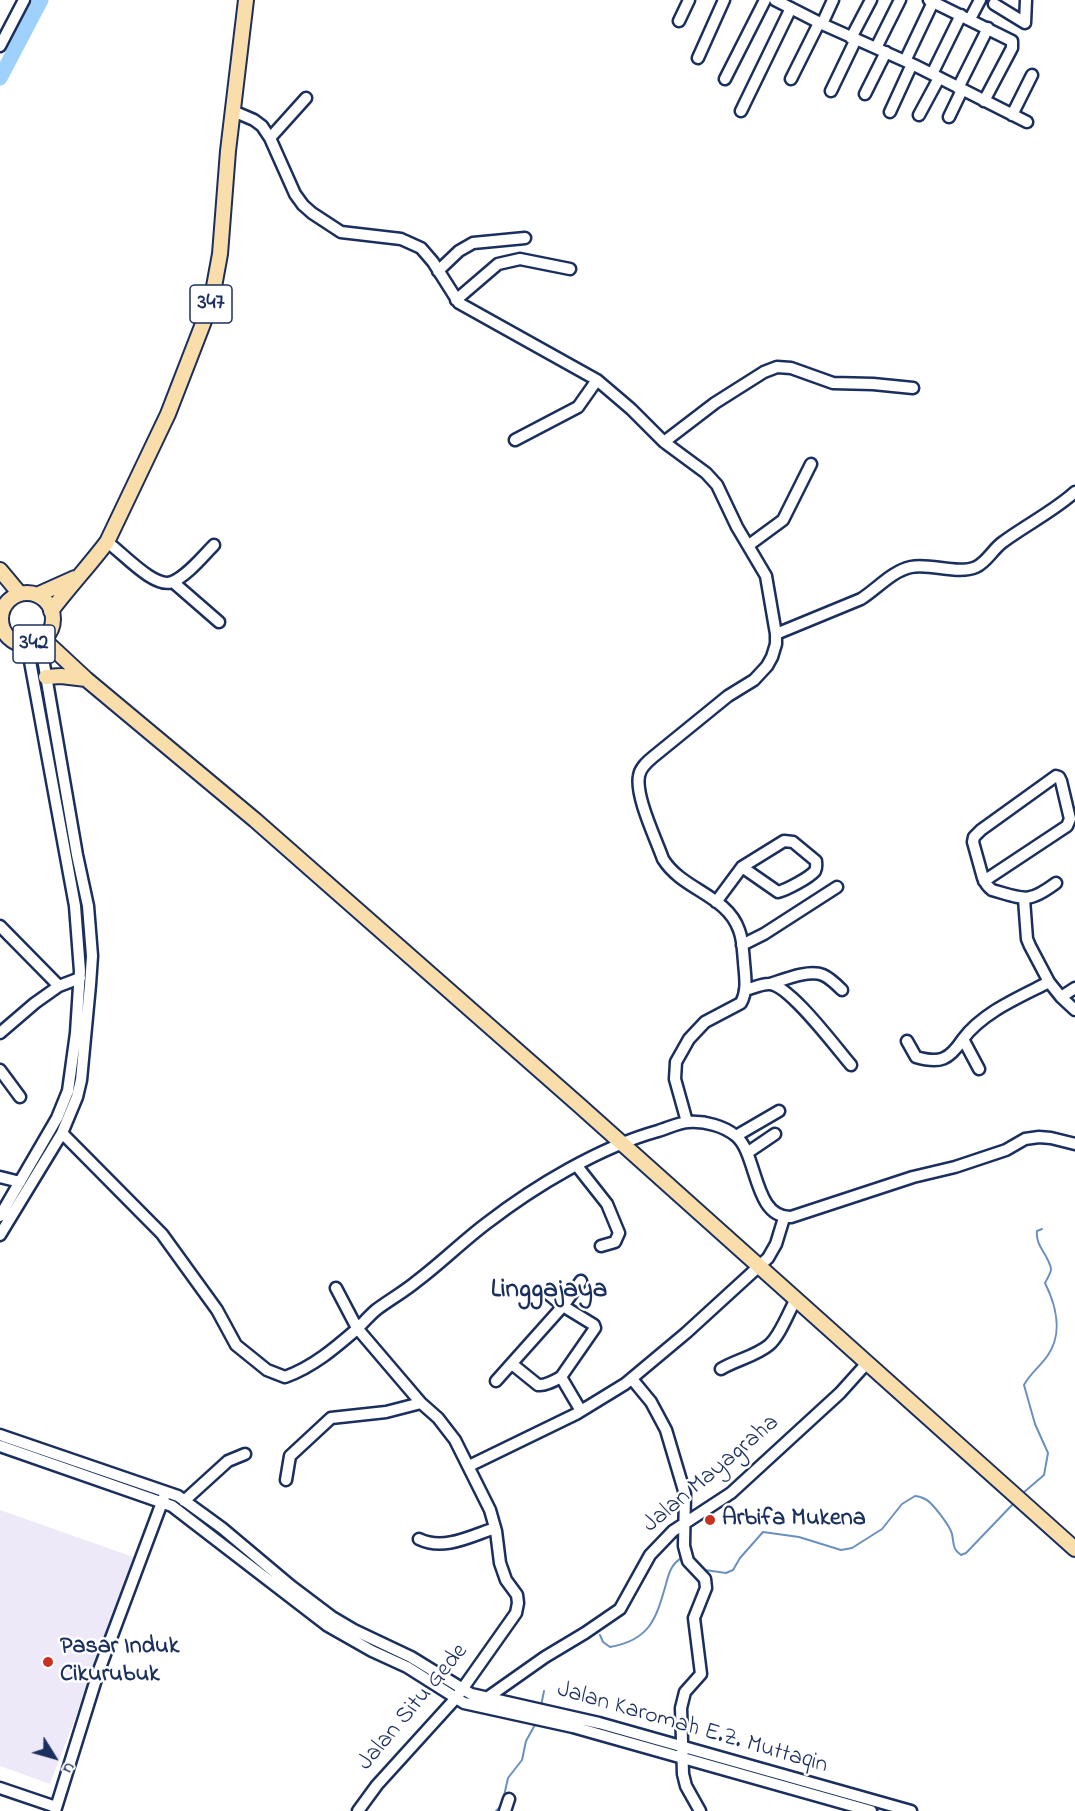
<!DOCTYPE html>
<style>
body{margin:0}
#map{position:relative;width:1075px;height:1811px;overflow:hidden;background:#fff;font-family:"Indie Flower",sans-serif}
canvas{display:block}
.north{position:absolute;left:24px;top:1727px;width:60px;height:60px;-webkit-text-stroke:4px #fff;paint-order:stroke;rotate:127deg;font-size:16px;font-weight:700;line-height:24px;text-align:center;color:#1b2f5e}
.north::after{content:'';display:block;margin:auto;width:21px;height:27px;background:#1b2f5e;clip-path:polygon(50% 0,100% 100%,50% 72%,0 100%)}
</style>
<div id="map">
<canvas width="1075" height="1811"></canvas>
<div class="north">U</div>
</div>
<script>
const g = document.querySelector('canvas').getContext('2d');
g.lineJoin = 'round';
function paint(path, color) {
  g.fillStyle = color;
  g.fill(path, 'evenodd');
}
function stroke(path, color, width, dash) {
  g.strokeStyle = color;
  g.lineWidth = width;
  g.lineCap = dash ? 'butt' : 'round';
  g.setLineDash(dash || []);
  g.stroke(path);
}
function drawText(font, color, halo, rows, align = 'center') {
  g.font = font + ' "Indie Flower",sans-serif';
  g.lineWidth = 5;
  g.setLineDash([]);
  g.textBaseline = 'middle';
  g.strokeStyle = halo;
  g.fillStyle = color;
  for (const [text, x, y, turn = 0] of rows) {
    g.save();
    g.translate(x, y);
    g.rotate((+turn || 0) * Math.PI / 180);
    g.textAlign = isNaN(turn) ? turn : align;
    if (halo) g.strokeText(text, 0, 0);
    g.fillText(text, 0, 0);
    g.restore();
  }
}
const built = new Path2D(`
 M 0,1510 L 136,1558 L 50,1784 L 0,1766 Z`);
const stream = new Path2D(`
 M 1023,1493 L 1044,1475 L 1048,1453 L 1035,1424 L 1024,1385 C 1030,1373 1041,1366 1048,1355 C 1063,1333 1056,1305 1045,1283 C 1047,1279 1051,1273 1051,1269 C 1049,1255 1035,1246 1037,1231 L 1042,1229
 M 691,1555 L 705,1570 L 726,1573 L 733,1570 L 740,1558 L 763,1532 L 799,1537 L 841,1550 L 852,1548 L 882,1529 L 902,1504 L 915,1496 C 917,1496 923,1498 925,1499 C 932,1502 950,1526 952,1534 C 954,1543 952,1549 961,1555 L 966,1553 L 1013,1504
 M 600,1635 L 603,1642 L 610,1647 C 650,1640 656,1619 666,1584 C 669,1572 672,1563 683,1557
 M 541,1706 L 544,1691
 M 496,1811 L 502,1805 L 508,1778 L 522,1760 L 526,1741 L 536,1723`);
const river = new Path2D(`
 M 0,78 L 41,0`);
const minor = new Path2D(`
 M 775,0 L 822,24 L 914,65 L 1027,122
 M 929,0 L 1012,41 L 1012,48 L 984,101
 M 994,4 L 1025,23 L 1026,0
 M 970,19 L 980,0
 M 679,21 L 689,0
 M 822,24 L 833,0
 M 851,38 L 871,0
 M 0,46 L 24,0
 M 876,48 L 900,0
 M 698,58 L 724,0
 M 905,61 L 933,2
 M 932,74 L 961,15
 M 725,79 L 765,0
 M 791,79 L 819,23
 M 958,88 L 988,28
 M 831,91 L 856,39
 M 865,94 L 886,52
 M 233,111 L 254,120 L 262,126 L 270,138 L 295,194 L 303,205 L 312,213 L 341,232 L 401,239 L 421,248 L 433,262 L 459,303 L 597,380 L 631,409 L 664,442 L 706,473 L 717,485 L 737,527 L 766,576 L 776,634 L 776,644 L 772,657 L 767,666 L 754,680 L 728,696 L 653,757 C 647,762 640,768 639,776 C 635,796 656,839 663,859 C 682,890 727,895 739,930 C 743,940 743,952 744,962 C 745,976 748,990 741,1003 L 705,1022 L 689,1039 L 676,1062 L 675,1079 L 687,1122
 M 741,111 L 791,8
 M 890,112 L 912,64
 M 919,115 L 939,78
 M 1012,115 L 1032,75
 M 949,117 L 962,90
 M 270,138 L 306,98
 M 438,271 L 459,251 L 473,243 L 525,238
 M 456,300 L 498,264 L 520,259 L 570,269
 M 515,440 L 578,407 L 597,380
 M 664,442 L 715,403 L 764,372 L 777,367 L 791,368 L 833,383 L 873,384 L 913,388
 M 107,542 C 122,552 154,589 172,582 C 187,576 203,556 214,545
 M 749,545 L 783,520 L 811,464
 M 173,582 L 219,622
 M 776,634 L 861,599 C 877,589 892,571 911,567 C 931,563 958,575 976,567 C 987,562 993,549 1003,542 C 1026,525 1054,511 1075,492
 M 984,881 L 1067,826 L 1070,819 L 1061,781 L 1059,777 L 1056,776 L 981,830 L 974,837 L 973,842 L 983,878 C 985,883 988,887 992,890 C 1024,899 1028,904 1056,883
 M 1024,899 L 1027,939 L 1030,946 L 1049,982 L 1061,997 L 1075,1010
 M 716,902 L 742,867 L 784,841 L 793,842 L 816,861 C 816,865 817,867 815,871 C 809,878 786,890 778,892 L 742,867
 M 0,926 L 59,986
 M 742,945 L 764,934 L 837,887
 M 770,984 C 783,980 809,969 823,975 C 830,978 836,984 842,990
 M 746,990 C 753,988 761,984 769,984 C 789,984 837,1049 851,1065
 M 1061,997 L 1075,988
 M 0,1033 L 35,1003 L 59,986 L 80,978
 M 907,1041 L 916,1057 C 940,1064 949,1060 963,1039
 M 979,1069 L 963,1039 C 983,1012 1020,997 1049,982
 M 0,1070 L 20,1097
 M 62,1133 L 162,1234 L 217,1310 L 236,1345 L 267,1370 L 285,1377 C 313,1367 335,1348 357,1329 C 363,1323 369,1316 376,1310 C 389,1300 404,1292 417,1281 C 441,1263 463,1241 487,1223 C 535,1186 600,1147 658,1131 C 668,1128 680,1122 689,1122 C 705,1121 724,1126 736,1136 C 758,1154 753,1218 791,1217 L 913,1177 L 955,1167 L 1006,1150 L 1025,1139 L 1039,1137 L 1051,1138 L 1075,1144
 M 736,1136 L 779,1111
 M 747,1153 L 775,1134
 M 577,1166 L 607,1204 L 619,1233 L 615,1242 L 601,1246
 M 0,1177 L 20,1182
 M 0,1216 L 57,1118 L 68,1091 L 76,1033 L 80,971 L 75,906 L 27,645
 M 0,1235 L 62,1133 L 77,1097 L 81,1080 L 90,985 L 92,956 L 88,906 L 77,855 L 40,641
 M 336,1288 L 357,1328 L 421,1403 L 438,1418 L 455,1440 L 490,1510 L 496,1531 L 500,1563 L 506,1580 L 517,1595 L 518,1603 L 516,1613 L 456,1698 L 377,1785 L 358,1811
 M 512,1364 L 538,1385 C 545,1386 554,1381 561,1377 L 595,1328 L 594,1325 L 563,1306 L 547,1293
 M 721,1369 C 736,1360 756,1356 769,1345 C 780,1336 789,1311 796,1299
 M 561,1377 L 581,1411
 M 632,1379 L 651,1402 L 666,1430 L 685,1494 L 684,1546 L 688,1561 L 705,1579 L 706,1588 L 694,1618 L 701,1674 L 685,1692 L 681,1708 L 683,1774 L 686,1786 L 700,1811
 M 496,1381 L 563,1306 L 581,1281
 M 0,1435 L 178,1496 L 222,1528 L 291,1586 L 332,1617 L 354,1630 L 411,1657 L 471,1694 L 599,1723 L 911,1811
 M 0,1446 L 172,1506 L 328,1626 L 372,1651 L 407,1667 L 464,1703 L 573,1727 L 871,1811
 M 469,1466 L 576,1414 L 625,1384 L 686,1333 L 768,1258 L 776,1244 L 784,1218
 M 286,1480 L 290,1456 L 331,1418 L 386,1412 L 421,1403
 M 184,1501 L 228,1461 L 245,1454
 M 419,1539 C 444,1551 471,1536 495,1528
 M 484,1700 L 545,1657 L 585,1633 L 620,1609 L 650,1555 L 673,1531 L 731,1493 L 840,1393 L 867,1363
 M 0,1788 L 56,1807
 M 55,1811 L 98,1673 L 164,1497
 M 505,1811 L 509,1799`);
const major = new Path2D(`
 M 0,570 L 20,594
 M1 619a26 26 0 1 1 52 0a26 26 0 1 1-52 0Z
 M 37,595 L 75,578
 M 51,611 C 69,587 89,566 107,542 L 168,414 L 211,303 L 220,254 L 228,151 L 246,0
 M 43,639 L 86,679 L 255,820 L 579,1105 L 1075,1549
 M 46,677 L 61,676 L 86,679`);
const markers = [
 [710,1520,6,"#c8321e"],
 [48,1662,6,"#c8321e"]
];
const shields = [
 [211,304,42],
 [34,644,42]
];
const shieldNames = [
 ["347",211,304],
 ["342",34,644]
];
const streetNames = [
 ["Jalan Mayagraha",712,1475,-40],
 ["Jalan Situ Gede",414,1708,-50],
 ["Jalan Karomah E.Z. Muttaqin",692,1729,16]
];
const poiNames = [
 ["Arbifa Mukena",722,1520],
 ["Pasar Induk",60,1648],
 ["Cikurubuk",60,1676]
];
const quarterNames = [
 ["Linggajaya",549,1292]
];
paint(built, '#eee9f8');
stroke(stream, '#6a91bd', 2);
stroke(river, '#9ed2fc', 15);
stroke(minor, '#1b2f5e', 15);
stroke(major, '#1b2f5e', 18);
stroke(minor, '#fff', 10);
stroke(major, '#f9deab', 14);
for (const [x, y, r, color] of markers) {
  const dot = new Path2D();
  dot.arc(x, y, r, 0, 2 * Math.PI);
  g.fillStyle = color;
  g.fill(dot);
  stroke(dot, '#fff', 2);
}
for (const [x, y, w] of shields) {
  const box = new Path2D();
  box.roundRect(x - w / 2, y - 19, w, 38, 4.5);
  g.fillStyle = '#fff';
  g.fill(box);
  stroke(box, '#1b2f5e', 1.5);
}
drawText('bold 22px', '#1b2f5e', null, shieldNames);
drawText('24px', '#1b2f5e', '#fff', streetNames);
drawText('bold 24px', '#1b2f5e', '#fff', poiNames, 'left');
drawText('bold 27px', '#1b2f5e', '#fff', quarterNames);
</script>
